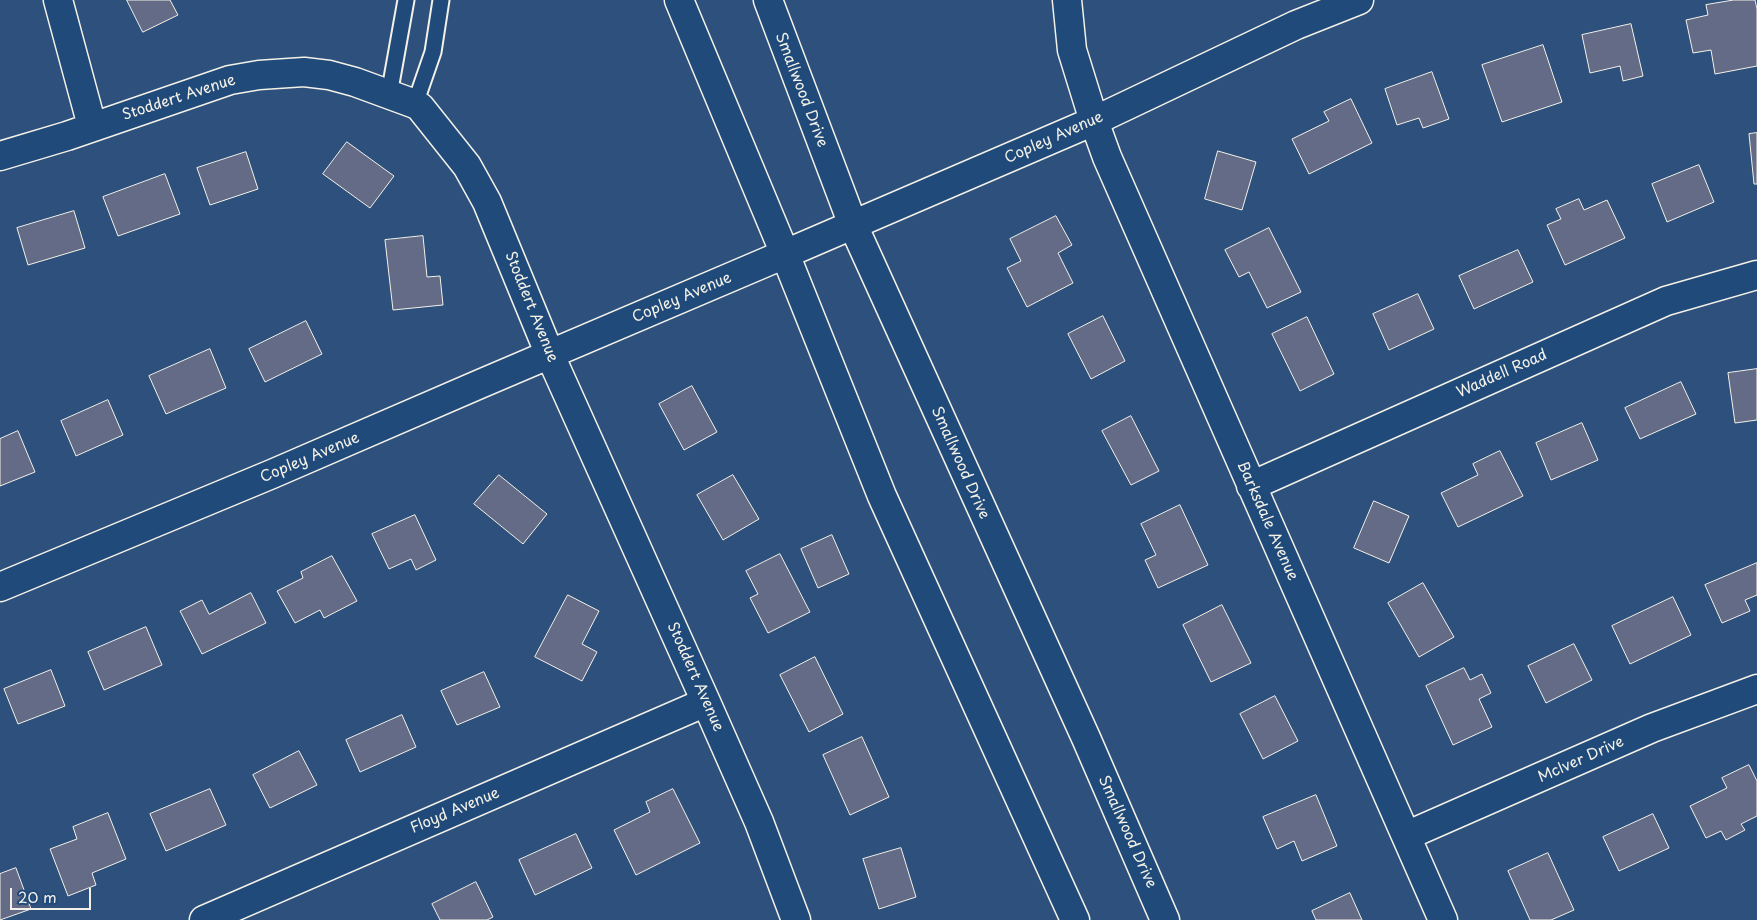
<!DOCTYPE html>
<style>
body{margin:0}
#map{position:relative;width:1757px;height:920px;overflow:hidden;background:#2d517c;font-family:"Playpen Sans",sans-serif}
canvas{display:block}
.scale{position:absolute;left:10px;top:888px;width:81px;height:22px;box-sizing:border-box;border:2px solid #f4f1e8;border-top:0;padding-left:6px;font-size:15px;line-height:18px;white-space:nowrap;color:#f4f1e8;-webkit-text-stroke:4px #1f4a7a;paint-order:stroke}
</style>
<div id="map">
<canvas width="1757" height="920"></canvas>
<div class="scale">20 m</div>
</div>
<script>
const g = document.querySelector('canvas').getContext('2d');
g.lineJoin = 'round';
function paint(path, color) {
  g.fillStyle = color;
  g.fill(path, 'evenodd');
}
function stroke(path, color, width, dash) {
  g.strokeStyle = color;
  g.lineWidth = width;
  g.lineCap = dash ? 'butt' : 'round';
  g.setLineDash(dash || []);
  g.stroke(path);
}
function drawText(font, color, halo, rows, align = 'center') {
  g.font = font + ' "Playpen Sans",sans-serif';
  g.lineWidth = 4.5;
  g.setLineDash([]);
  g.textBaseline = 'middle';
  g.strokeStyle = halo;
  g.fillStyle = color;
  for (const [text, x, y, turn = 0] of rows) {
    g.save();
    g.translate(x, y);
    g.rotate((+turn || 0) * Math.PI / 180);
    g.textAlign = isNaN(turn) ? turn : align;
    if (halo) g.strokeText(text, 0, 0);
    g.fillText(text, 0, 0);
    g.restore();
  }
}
const building = new Path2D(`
 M 127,0 L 170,0 L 178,15 L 143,32 Z
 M 1734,0 L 1755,0 L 1757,9 L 1757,66 L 1715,74 L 1711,50 L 1693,53 L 1686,20 L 1708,15 L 1706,5 Z
 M 1631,24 L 1643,76 L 1623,81 L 1620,66 L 1590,73 L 1582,35 Z
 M 1543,45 L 1562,102 L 1502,122 L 1482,65 Z
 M 1432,72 L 1449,119 L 1423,128 L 1419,118 L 1397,125 L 1385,89 Z
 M 1351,99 L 1372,143 L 1309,174 L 1292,139 L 1329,121 L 1324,112 Z
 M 1757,133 L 1757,184 L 1754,184 L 1749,134 Z
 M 347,142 L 394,176 L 370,208 L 323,174 Z
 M 1218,151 L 1256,162 L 1242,210 L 1205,199 Z
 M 246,152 L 258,189 L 210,205 L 197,168 Z
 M 1699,165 L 1714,202 L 1667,222 L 1652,184 Z
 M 165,174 L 180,214 L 118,236 L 103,197 Z
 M 1579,199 L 1584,210 L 1607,200 L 1625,238 L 1565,265 L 1547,225 L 1561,219 L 1556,209 Z
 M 74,211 L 85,248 L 28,265 L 17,228 Z
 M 1056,216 L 1072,245 L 1058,253 L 1073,283 L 1027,307 L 1007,268 L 1021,261 L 1010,239 Z
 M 1269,228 L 1301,292 L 1267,308 L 1249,272 L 1239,277 L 1225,250 Z
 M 423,236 L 427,277 L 440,276 L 443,305 L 393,310 L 385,240 Z
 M 1518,250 L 1533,282 L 1474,309 L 1459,276 Z
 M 1418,294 L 1434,329 L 1389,350 L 1373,314 Z
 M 1103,316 L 1125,361 L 1091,379 L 1068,334 Z
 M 1307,317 L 1334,374 L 1300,391 L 1272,334 Z
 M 306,321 L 322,354 L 265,382 L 249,349 Z
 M 210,349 L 226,388 L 166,414 L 149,376 Z
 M 1757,369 L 1757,420 L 1735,423 L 1728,373 Z
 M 1681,382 L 1696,414 L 1640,439 L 1625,408 Z
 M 692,386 L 717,432 L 684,450 L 659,404 Z
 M 108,400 L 123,435 L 76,456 L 61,421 Z
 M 1131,416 L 1159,471 L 1131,485 L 1102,431 Z
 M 1582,423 L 1598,460 L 1551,480 L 1536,443 Z
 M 18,431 L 35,472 L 0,486 L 0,439 Z
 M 1500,451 L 1523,496 L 1458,527 L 1441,493 L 1478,475 L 1473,464 Z
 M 499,475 L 547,514 L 523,544 L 474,504 Z
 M 733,475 L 759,519 L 723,540 L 697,495 Z
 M 1374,501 L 1409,516 L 1389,563 L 1354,548 Z
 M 1180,505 L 1208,565 L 1158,588 L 1145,560 L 1156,555 L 1141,524 Z
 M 415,515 L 436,560 L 416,570 L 411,559 L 389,569 L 372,534 Z
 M 832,535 L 849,574 L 818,588 L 801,549 Z
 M 780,554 L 810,612 L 768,633 L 750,598 L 758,594 L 746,571 Z
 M 332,556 L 357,601 L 324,618 L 320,610 L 295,623 L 277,591 L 303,578 L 301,572 Z
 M 1757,563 L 1757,595 L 1745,600 L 1750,611 L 1722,623 L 1705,585 Z
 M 1423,583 L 1454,637 L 1419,657 L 1388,603 Z
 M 251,593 L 266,623 L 202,654 L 180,611 L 202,600 L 209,614 Z
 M 568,595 L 599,611 L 582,644 L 597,652 L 582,681 L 535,657 Z
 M 1673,597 L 1691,635 L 1630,664 L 1612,626 Z
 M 1222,605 L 1251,663 L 1211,682 L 1183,625 Z
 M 146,627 L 162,665 L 104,690 L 88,652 Z
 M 1574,644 L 1592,680 L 1546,703 L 1528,666 Z
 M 815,657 L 843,714 L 809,732 L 780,675 Z
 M 1464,668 L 1470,680 L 1482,674 L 1491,693 L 1479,699 L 1492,727 L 1453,745 L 1426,686 Z
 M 51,670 L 65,706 L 18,724 L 4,689 Z
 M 484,672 L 500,707 L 457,725 L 441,691 Z
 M 1275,696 L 1298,741 L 1263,759 L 1240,714 Z
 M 402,715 L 416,747 L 360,772 L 346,740 Z
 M 862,737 L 889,797 L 850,815 L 823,755 Z
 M 299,751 L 317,785 L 270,808 L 253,775 Z
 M 1749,765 L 1757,781 L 1757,816 L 1741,824 L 1745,830 L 1726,840 L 1721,831 L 1706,838 L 1690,806 L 1727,788 L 1722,778 Z
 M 210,789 L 226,825 L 166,851 L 150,814 Z
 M 673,789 L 700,843 L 636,875 L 614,830 L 650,812 L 646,802 Z
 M 1316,795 L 1337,846 L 1302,861 L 1294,841 L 1277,849 L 1263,817 Z
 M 108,813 L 126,859 L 92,873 L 96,885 L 68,896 L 50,849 L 77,839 L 73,827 Z
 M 1653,814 L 1669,848 L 1619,871 L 1603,837 Z
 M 576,834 L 592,868 L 535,895 L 519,860 Z
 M 901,848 L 916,897 L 879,909 L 863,859 Z
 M 1548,853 L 1574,910 L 1551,920 L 1530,920 L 1508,871 Z
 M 16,868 L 31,909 L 0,920 L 0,874 Z
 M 476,882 L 493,917 L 487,920 L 440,920 L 432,904 Z
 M 1350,893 L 1362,920 L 1316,920 L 1312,911 Z`);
const lane = new Path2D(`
 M 389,95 L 406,0
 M 415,104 L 433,52 L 441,0`);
const street = new Path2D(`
 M 58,0 L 92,126
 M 1094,121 L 1107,157 L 1443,920
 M 0,156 L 67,136 L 230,80 L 259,75 L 304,72 L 329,75 L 355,82 L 415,104 L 420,107 L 467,166 L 487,202 L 550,355 L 706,702 L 759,822 L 796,920
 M 1251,486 L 1666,301 L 1757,275
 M 0,587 L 272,474 L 480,384 L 785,254
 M 1406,836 L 1652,728 L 1757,689
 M 204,920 L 706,702`);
const secondary = new Path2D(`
 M 679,0 L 785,254 L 882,496 L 1075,920
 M 768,0 L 853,225 L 1086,738 L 1165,920
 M 1067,0 L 1072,50 L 1094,121
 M 785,254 L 1094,121 L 1296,25 L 1359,0`);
const streetNames = [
 ["Smallwood Drive",801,90,69],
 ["Stoddert Avenue",179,98,-18],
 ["Copley Avenue",1054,138,-24],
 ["Copley Avenue",682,298,-23],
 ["Stoddert Avenue",531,307,68],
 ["Waddell Road",1502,374,-24],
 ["Copley Avenue",310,458,-23],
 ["Smallwood Drive",960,463,66],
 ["Barksdale Avenue",1267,521,66],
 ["Stoddert Avenue",695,677,66],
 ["McIver Drive",1581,760,-24],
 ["Floyd Avenue",455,811,-23],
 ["Smallwood Drive",1127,832,66]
];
paint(building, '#636b86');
stroke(building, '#f4f1e8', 1);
stroke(lane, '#f4f1e8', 19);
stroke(street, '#f4f1e8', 31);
stroke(secondary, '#f4f1e8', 31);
stroke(lane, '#1f4a7a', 15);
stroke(street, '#1f4a7a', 28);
stroke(secondary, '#1f4a7a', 28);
drawText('15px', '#f4f1e8', '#1f4a7a', streetNames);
</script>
